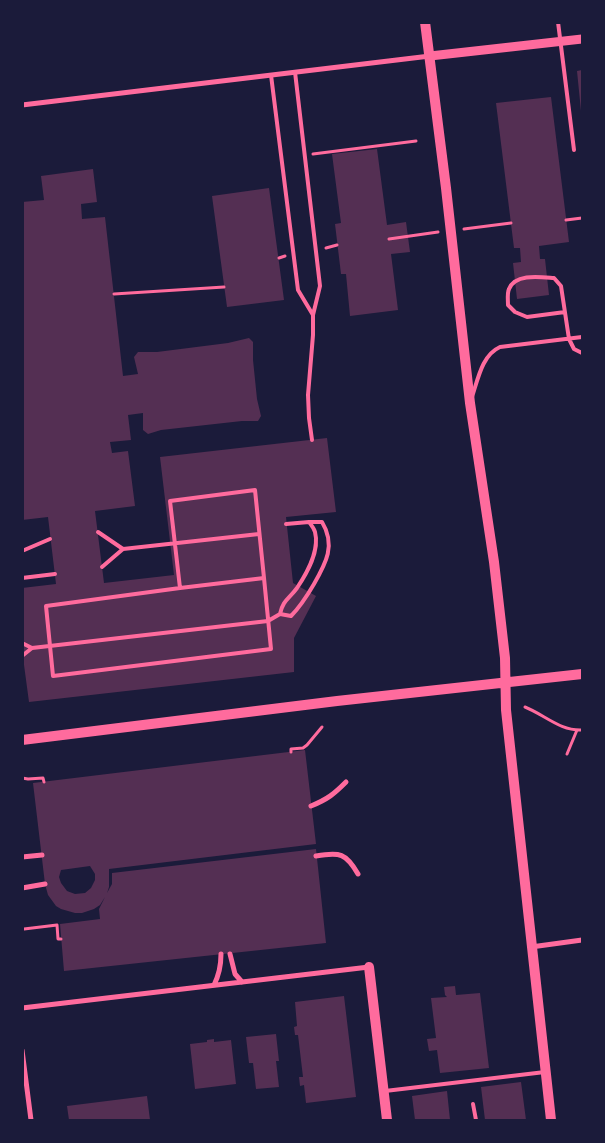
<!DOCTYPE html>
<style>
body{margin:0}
#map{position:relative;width:605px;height:1143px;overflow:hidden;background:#1b1b3a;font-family:"IBM Plex Sans",sans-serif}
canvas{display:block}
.frame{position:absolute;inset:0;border:24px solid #1b1b3a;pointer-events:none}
</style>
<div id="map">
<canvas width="605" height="1143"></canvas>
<div class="frame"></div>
</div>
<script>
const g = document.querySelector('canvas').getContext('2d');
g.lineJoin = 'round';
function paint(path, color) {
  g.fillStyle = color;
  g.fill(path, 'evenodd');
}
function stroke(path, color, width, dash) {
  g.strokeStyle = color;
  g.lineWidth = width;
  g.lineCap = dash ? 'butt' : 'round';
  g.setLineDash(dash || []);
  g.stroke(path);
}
const building = new Path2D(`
 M 582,70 L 582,111 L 581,111 L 577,71 Z
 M 551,97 L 569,242 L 539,246 L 540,259 L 545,259 L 549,295 L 517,299 L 513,263 L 521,262 L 520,248 L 514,248 L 496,103 Z
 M 377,149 L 387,225 L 406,222 L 410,252 L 391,254 L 398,310 L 350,316 L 346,274 L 341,274 L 335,224 L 341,223 L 332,154 Z
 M 93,169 L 97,202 L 81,204 L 82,219 L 105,217 L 123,376 L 138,374 L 134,357 L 138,352 L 157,352 L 228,343 L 249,338 L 253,342 L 253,360 L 257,399 L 261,416 L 258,421 L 242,421 L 161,430 L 148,434 L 143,430 L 143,413 L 128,415 L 131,440 L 110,442 L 112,453 L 128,451 L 135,506 L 95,511 L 104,583 L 174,575 L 160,457 L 327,438 L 336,512 L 286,517 L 293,583 L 316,596 L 294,638 L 294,672 L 29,702 L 22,650 L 22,588 L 56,584 L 48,517 L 22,520 L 22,202 L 44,200 L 41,176 Z
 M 269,188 L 284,300 L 227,307 L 212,196 Z
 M 305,750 L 316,844 L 109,869 L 109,887 L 107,893 L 112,884 L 112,873 L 316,849 L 326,943 L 64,971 L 60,924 L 100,919 L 99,909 L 105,897 L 100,905 L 94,909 L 82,913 L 75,913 L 61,909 L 56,906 L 48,895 L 45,884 L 33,783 ZM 90,866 L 95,874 L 95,880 L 91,888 L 85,893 L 75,894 L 67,891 L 61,883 L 59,877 L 61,870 Z
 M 455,986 L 456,995 L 480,993 L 489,1068 L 440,1073 L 437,1050 L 429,1051 L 427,1039 L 436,1038 L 431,998 L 447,997 L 445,995 L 444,987 Z
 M 344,996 L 356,1097 L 306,1103 L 304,1085 L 300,1086 L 299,1077 L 303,1077 L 298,1035 L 295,1035 L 294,1027 L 297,1026 L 295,1002 Z
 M 276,1034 L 279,1061 L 276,1061 L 279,1087 L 256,1089 L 253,1063 L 249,1063 L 246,1037 Z
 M 214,1039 L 214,1042 L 231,1040 L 236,1084 L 195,1089 L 190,1044 L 207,1042 L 207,1040 Z
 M 521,1082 L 526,1120 L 485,1120 L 481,1087 Z
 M 447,1091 L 450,1120 L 415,1120 L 412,1096 Z
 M 147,1096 L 150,1120 L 69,1120 L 67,1106 Z`);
const path = new Path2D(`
 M 313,154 L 416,141
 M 566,220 L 582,218
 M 464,229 L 511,223
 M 389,239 L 438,232
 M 326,248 L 337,245
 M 279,258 L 285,256
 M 114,294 L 224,287
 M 525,707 C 545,715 560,731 582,730
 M 291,752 L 291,749 L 303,748 L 307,745 L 322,727
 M 567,754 L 577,730
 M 22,778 L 28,779 L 43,778 L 44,782
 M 24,929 L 57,925 L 58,939 L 61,939`);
const service = new Path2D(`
 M 558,22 L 574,150
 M 295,72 L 320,286 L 313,315 L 313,335 L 308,395 L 309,418 L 312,440
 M 271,75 L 298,290 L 313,315
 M 565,312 L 527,317 L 515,312 L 508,305 C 508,300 507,293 509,289 C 515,273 541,277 554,278 L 561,286 L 569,339 L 574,349 L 582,353
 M 472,397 C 478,379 482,355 500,347 L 582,337
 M 255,490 L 264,578 L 180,588 L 170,501 Z
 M 98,532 L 123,549
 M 22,551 L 50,539
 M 102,567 L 123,549 L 259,534
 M 22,578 L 55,574
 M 180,588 L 46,606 L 53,676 L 271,649 L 264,578
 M 280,614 C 283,600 289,599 297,588 C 307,573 320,551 315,532 C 314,528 311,525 309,522
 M 22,643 L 32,648
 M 22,656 L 32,648 L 268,621 L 280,614 L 291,616 C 301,606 307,596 314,584 C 326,563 336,545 322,522 L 309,522 L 286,524
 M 385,1091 L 545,1072
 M 473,1104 L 476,1120`);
const minor = new Path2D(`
 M 22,105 L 430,56
 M 311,806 C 328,799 334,794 346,782
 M 316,856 C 340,852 346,853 358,874
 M 22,857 L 42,855
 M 22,888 L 45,884
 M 531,947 L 582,940
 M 230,954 L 235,974 L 242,982
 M 214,985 C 219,975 221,966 221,954
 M 22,1008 L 369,967
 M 22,1050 L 31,1120`);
const tertiary = new Path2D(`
 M 430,56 L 582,39`);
const secondary = new Path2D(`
 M 425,22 L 446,188 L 470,403 L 494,562 L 505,658 L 506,710 L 551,1120
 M 22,740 L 337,701 L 582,674
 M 369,967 L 387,1120`);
paint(building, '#542f53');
stroke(path, '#ff6b9d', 3);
stroke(service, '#ff6b9d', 4);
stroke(minor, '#ff6b9d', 5);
stroke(tertiary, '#ff6b9d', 9);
stroke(secondary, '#ff6b9d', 10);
</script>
